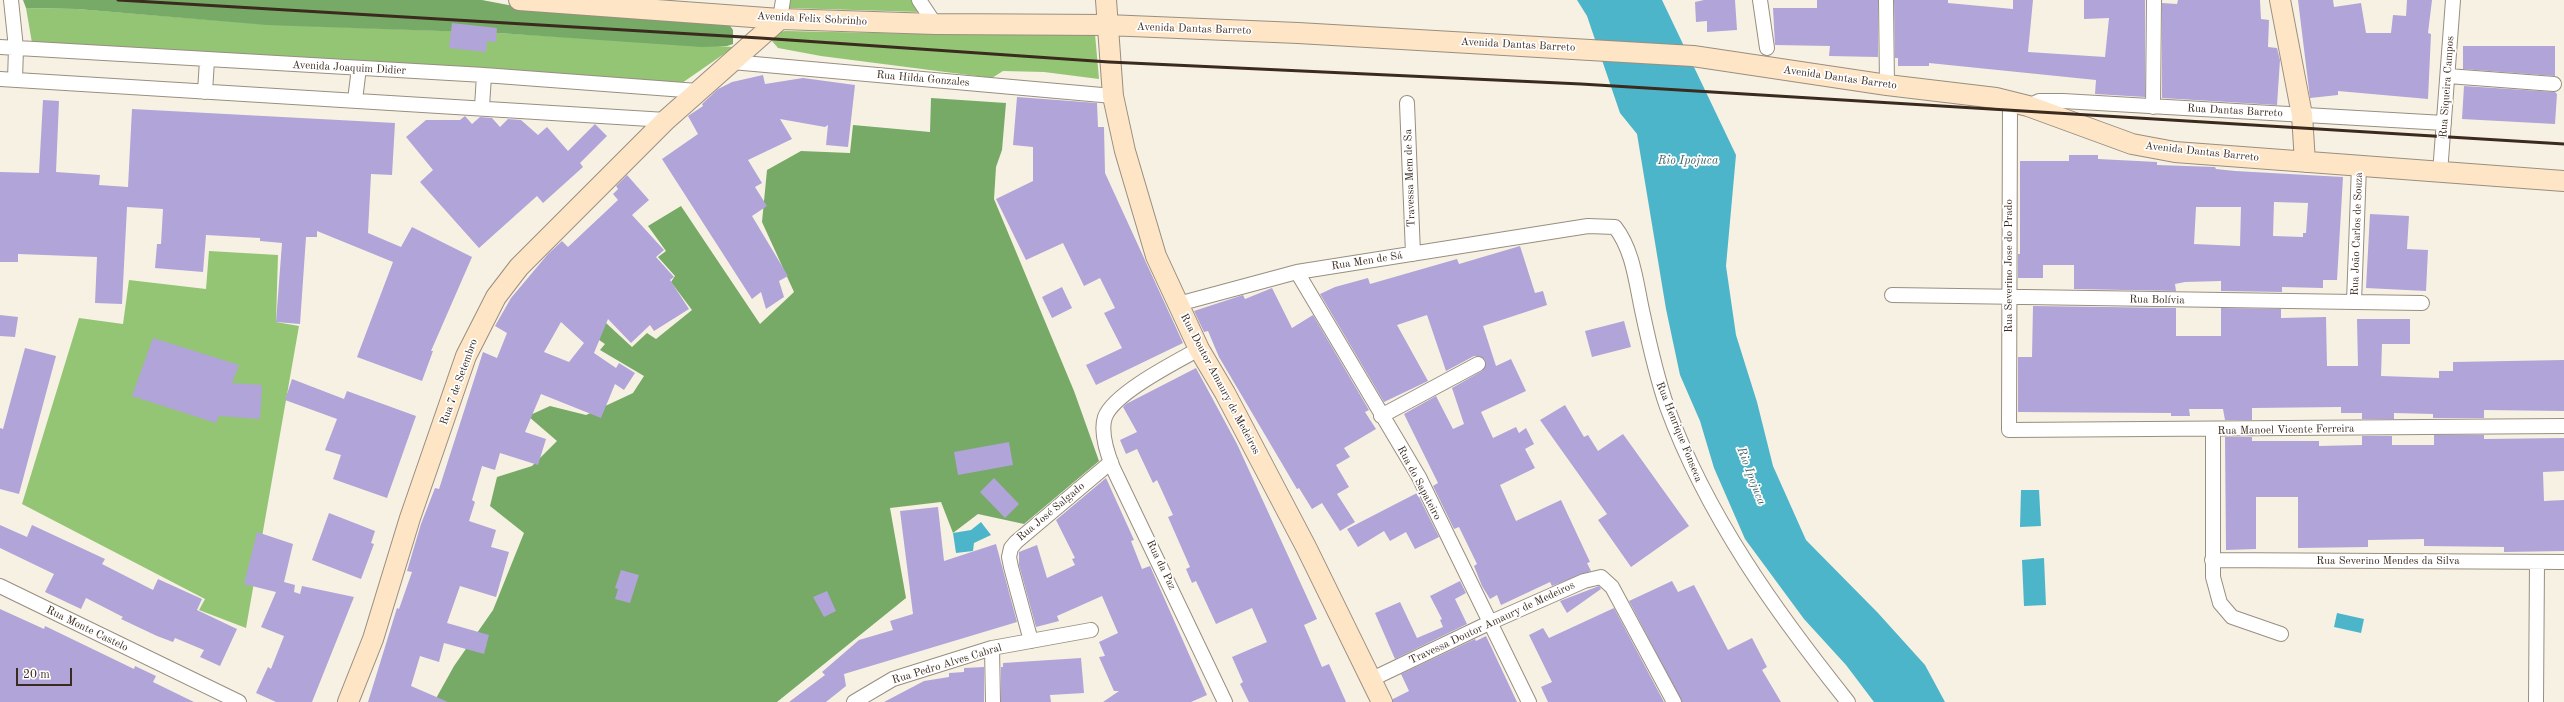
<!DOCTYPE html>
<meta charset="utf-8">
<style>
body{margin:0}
#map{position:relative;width:2564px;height:702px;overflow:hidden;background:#f7f1e3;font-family:"Old Standard TT",serif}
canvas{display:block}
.scale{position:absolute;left:16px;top:668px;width:56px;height:18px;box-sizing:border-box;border:2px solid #3b2a1e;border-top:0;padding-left:5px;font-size:12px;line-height:14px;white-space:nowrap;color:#3b2a1e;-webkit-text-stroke:3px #fff;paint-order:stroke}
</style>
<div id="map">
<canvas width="2564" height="702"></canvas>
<div class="scale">20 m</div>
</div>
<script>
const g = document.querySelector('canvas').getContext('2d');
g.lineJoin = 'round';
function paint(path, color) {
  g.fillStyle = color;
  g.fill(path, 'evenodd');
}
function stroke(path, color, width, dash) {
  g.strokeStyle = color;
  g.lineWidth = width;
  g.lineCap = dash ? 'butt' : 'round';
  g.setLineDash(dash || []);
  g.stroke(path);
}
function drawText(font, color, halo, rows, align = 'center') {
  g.font = font + ' "Old Standard TT",serif';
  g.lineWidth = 3.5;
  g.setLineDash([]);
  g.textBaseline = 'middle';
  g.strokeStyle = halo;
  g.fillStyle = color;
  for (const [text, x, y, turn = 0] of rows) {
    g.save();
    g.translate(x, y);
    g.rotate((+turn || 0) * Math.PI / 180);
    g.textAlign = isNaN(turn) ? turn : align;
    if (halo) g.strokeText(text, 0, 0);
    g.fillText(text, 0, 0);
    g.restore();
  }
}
const green = new Path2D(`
 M 790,0 L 911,0 L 919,12 L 789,8 Z
 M 26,8 L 77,9 L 262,24 L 498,33 L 734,47 L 682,83 L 471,68 L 32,43 Z
 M 786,31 L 975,35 L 1095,34 L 1099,79 L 1044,72 L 1003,71 L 992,78 L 821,56 L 778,48 L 772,41 L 772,34 L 776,32 Z
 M 209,251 L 278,255 L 276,322 L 299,326 L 246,628 L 199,610 L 205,599 L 22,504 L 79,318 L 123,324 L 129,280 L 206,289 Z`);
const forest = new Path2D(`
 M 23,0 L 482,0 L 524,8 L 726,20 L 733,30 L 733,44 L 727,46 L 702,47 L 498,33 L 267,25 L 77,9 L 26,8 Z
 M 931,98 L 1006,103 L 1002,150 L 996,167 L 994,199 L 1074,391 L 1099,461 L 1024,524 L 978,514 L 953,533 L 941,502 L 890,508 L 906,598 L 777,702 L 434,702 L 454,666 L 493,610 L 524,533 L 490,506 L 497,477 L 532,466 L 557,441 L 528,416 L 550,406 L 586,415 L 633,393 L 644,376 L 600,350 L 605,344 L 593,336 L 606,323 L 632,347 L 647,333 L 656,339 L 692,310 L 671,282 L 675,276 L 658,257 L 666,251 L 648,226 L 681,206 L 760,324 L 794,292 L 762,222 L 767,170 L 801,151 L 850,153 L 853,125 L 930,132 Z`);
const water = new Path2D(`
 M 1577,0 L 1662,0 L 1736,155 L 1726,266 L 1736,335 L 1757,402 L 1773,466 L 1806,540 L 1878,613 L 1925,665 L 1945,702 L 1874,702 L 1846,665 L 1804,619 L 1745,539 L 1714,468 L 1700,421 L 1680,375 L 1666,309 L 1637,134 L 1620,113 L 1587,16 Z
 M 2021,490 L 2039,490 L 2041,526 L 2020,527 Z
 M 981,522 L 991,535 L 974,543 L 973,551 L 956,553 L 953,533 L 971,530 Z
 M 2044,558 L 2046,605 L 2024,606 L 2022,560 Z
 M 2337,613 L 2364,619 L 2361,633 L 2334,627 Z`);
const building = new Path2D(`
 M 1704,0 L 1735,0 L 1737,30 L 1707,32 L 1707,21 L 1696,22 L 1695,2 Z
 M 1817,0 L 1878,0 L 1878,57 L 1829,56 L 1830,46 L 1775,45 L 1773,8 L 1817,8 Z
 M 1894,0 L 1948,0 L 1948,3 L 2013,9 L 2013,0 L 2033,0 L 2028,52 L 2105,57 L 2109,18 L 2084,19 L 2084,0 L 2145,0 L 2145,97 L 2095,94 L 2096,80 L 1929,63 L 1929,66 L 1898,66 L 1898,58 L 1895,58 Z
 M 2178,0 L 2260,0 L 2261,19 L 2269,20 L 2268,47 L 2277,48 L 2280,60 L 2277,105 L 2162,98 L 2162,3 L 2177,4 Z
 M 2298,0 L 2333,0 L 2334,7 L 2361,3 L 2366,33 L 2391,33 L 2393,15 L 2406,16 L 2407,0 L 2432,0 L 2428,33 L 2431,34 L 2428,99 L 2338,91 L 2338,95 L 2310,98 Z
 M 452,23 L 497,28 L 496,42 L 487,41 L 486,52 L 449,48 Z
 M 2463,46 L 2555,46 L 2555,76 L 2463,69 Z
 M 763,75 L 765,84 L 803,78 L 855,85 L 848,147 L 826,145 L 828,125 L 825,127 L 780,119 L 792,139 L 748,160 L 762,183 L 755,187 L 767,206 L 752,216 L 788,276 L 779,281 L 784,297 L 766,309 L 761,292 L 752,299 L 662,159 L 698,134 L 688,116 L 703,106 L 702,104 L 718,89 L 732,82 Z
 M 2464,86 L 2555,92 L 2557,94 L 2555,124 L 2462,119 Z
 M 1017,97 L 1097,103 L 1098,127 L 1104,127 L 1105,173 L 1183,343 L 1096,385 L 1086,365 L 1122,348 L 1104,313 L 1115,308 L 1100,278 L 1084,286 L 1063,243 L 1026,260 L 996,199 L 1033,181 L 1033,147 L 1013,145 Z
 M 43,100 L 59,101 L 56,172 L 100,175 L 99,185 L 128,187 L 132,109 L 395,123 L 392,175 L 371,174 L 368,233 L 401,247 L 412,227 L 472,257 L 431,351 L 433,351 L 422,381 L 357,357 L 393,262 L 317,231 L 317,237 L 306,237 L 300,324 L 276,322 L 282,243 L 260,241 L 260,238 L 206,235 L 203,272 L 155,268 L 157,244 L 161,244 L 163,209 L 127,207 L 122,304 L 95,303 L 97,257 L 18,254 L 18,262 L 0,262 L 0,172 L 39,173 Z
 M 465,116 L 472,124 L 480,117 L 492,118 L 500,127 L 508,119 L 521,120 L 538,135 L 547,127 L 568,151 L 595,124 L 607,136 L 580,163 L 583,167 L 543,203 L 537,196 L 479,248 L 420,182 L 433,170 L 406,137 L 426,120 L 460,120 Z
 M 2069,155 L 2098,155 L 2098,159 L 2157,162 L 2157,165 L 2215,167 L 2216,169 L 2235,171 L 2343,177 L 2337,280 L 2323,280 L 2323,288 L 2282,287 L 2282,292 L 2221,291 L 2221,281 L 2185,282 L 2175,284 L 2176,291 L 2074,289 L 2074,265 L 2043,265 L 2043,278 L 2018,278 L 2018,254 L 2020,254 L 2020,161 L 2069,161 ZM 2274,202 L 2308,203 L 2306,233 L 2303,233 L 2303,237 L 2273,236 ZM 2196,207 L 2241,207 L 2240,246 L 2194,244 Z
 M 627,175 L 649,200 L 632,215 L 664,250 L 656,257 L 674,277 L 670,280 L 689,309 L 654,331 L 650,325 L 631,343 L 608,319 L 594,353 L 616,368 L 619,363 L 635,373 L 624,390 L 615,384 L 601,418 L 541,394 L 525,432 L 546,439 L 538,465 L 500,453 L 495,470 L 482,466 L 472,500 L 475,502 L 469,521 L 496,530 L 491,547 L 509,552 L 496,597 L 460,586 L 447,623 L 489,635 L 484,654 L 444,643 L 439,662 L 420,656 L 411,686 L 448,702 L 368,702 L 397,608 L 399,609 L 412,572 L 407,571 L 421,524 L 435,488 L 439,489 L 483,352 L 497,358 L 507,333 L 495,326 L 511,298 L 548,254 L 562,241 L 568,247 L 618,200 L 613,194 L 618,189 L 616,186 ZM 561,322 L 584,343 L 569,362 L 544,352 Z
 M 2370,214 L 2409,216 L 2407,249 L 2428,250 L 2426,291 L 2366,288 Z
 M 1520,246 L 1535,293 L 1543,291 L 1547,305 L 1483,326 L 1496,366 L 1511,359 L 1526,391 L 1481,412 L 1493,438 L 1516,427 L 1519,433 L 1526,428 L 1534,444 L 1525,449 L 1535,468 L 1500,485 L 1516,521 L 1561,500 L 1590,562 L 1587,563 L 1591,571 L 1552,586 L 1550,582 L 1501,605 L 1497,595 L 1490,599 L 1482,586 L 1474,566 L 1477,564 L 1459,527 L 1454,529 L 1433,486 L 1438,483 L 1404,414 L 1436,396 L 1453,429 L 1464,424 L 1452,388 L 1482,371 L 1486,365 L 1485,360 L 1479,356 L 1474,356 L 1446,371 L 1427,315 L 1397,325 L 1428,381 L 1384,402 L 1320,294 L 1335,287 L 1368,278 L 1370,284 L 1457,259 L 1459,264 Z
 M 1062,287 L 1072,308 L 1052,318 L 1042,297 Z
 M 1272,288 L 1292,328 L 1313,315 L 1369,410 L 1365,412 L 1376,429 L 1344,448 L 1350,457 L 1336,465 L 1349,487 L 1337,494 L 1355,522 L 1340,531 L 1322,503 L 1312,509 L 1299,488 L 1297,489 L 1219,357 L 1208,331 L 1204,332 L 1194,311 L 1243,295 L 1245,299 Z
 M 2033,306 L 2176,308 L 2176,336 L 2221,336 L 2221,308 L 2281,309 L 2281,318 L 2326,317 L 2327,366 L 2358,366 L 2357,319 L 2410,319 L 2410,344 L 2382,344 L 2381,376 L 2439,378 L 2439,371 L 2453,371 L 2453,362 L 2564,360 L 2564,411 L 2484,410 L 2484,418 L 2433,418 L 2433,414 L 2394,413 L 2394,419 L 2362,419 L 2362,413 L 2341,413 L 2341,407 L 2252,408 L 2252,420 L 2225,420 L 2223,409 L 2189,409 L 2190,416 L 2171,416 L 2171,413 L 2018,412 L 2018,357 L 2032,357 Z
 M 0,315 L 18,317 L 15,337 L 0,336 Z
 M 1624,321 L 1631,347 L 1592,357 L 1585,331 Z
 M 153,338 L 239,365 L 232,383 L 262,385 L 260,419 L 219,416 L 216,423 L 132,396 Z
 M 25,348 L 56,356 L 19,494 L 0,489 L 0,428 L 3,429 Z
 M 1196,368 L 1237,444 L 1317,619 L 1304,625 L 1322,667 L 1329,664 L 1346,702 L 1249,702 L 1240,684 L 1243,682 L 1232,657 L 1267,642 L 1252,608 L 1216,624 L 1196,581 L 1192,583 L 1186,569 L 1190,567 L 1168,517 L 1173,515 L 1157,480 L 1153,483 L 1137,449 L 1126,454 L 1120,440 L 1137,432 L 1123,407 L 1126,404 Z
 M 292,379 L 344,399 L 347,391 L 416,416 L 387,498 L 333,479 L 341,455 L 325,450 L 337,419 L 285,400 Z
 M 1565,405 L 1584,437 L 1588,435 L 1598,451 L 1623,434 L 1689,526 L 1631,567 L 1598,520 L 1607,514 L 1540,420 Z
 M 2434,435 L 2484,435 L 2484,439 L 2564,438 L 2564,471 L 2543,472 L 2544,501 L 2564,500 L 2564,551 L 2504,552 L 2504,547 L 2424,546 L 2424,539 L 2368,540 L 2368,547 L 2298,548 L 2298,497 L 2256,497 L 2256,549 L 2226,550 L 2225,437 L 2252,437 L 2252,441 L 2319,441 L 2319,446 L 2362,445 L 2362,436 L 2392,436 L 2392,445 L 2434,445 Z
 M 1009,442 L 1013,465 L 958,475 L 954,452 Z
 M 994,478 L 1019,504 L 1005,518 L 980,492 Z
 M 1106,478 L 1134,540 L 1131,541 L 1142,569 L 1150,566 L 1207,695 L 1191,702 L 1103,702 L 1119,691 L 1114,691 L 1099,657 L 1105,656 L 1099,642 L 1118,633 L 1102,596 L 1057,616 L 1059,621 L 1036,627 L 1019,565 L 1019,552 L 1037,545 L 1047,578 L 1075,565 L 1072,559 L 1075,558 L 1056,520 Z
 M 1417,493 L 1439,537 L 1415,549 L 1406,532 L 1390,541 L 1384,531 L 1358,547 L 1347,529 Z
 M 938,507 L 944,561 L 996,544 L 1017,622 L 844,674 L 846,686 L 826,702 L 789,702 L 825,675 L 822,672 L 859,640 L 893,630 L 890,621 L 913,614 L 900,511 Z
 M 329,513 L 375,531 L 371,543 L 374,544 L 361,579 L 312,560 Z
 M 0,525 L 27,537 L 32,525 L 105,559 L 102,564 L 153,590 L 158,579 L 202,599 L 197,610 L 237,629 L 220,666 L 200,657 L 204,650 L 175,638 L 173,642 L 157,636 L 121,619 L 123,617 L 86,598 L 81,609 L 45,592 L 54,574 L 0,548 Z
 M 257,532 L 293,544 L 284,582 L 295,585 L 294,592 L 300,594 L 302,586 L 354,597 L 312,702 L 276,702 L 256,693 L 268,667 L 271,669 L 284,636 L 261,627 L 276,592 L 244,584 Z
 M 621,570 L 639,575 L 630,603 L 615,599 L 618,589 L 615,588 Z
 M 1460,581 L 1466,593 L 1455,599 L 1467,624 L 1395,659 L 1375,613 L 1400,602 L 1417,638 L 1443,627 L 1440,620 L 1442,619 L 1430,596 Z
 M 1672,581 L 1678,592 L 1694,585 L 1728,650 L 1752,638 L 1767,667 L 1762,670 L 1781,702 L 1682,702 L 1629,601 Z
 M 1599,586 L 1601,589 L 1567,613 L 1560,601 Z
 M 827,591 L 836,611 L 824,617 L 813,597 Z
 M 1614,608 L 1664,702 L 1548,702 L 1541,687 L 1552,682 L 1529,635 L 1543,628 L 1549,638 Z
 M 0,609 L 44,629 L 45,626 L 134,669 L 135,666 L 156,676 L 153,682 L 194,702 L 0,702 Z
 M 1486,636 L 1517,702 L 1393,702 L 1393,699 L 1409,691 L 1401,674 L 1475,639 L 1476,641 Z
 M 1081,658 L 1084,693 L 1050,695 L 1051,702 L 1001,702 L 1001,667 L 1003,667 L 1003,663 Z
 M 984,667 L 984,702 L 884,702 L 924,681 L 949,677 L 949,673 L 964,672 L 964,668 Z`);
const street = new Path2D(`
 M 11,0 L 16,48 L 15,80
 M 919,0 L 935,24
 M 1760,0 L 1767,48
 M 1886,0 L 1887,85
 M 780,19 L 783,0
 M 0,47 L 484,75 L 698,91
 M 732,62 L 1113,96
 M 2448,76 L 2554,84
 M 0,79 L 666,120
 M 205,92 L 207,60
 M 355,100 L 359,68
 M 2010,101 L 2009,430 L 2564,426
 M 1407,103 L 1413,254
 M 2028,106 L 2039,101 L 2063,101 L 2444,123
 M 482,107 L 484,75
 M 2153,107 L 2154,0
 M 2440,173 L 2453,0
 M 1297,272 L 1419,477 L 1529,702
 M 1892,295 L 2422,303
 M 2354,302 L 2359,166
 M 1178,304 L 1297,272 L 1588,226 L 1615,227 C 1633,250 1636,282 1642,310 C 1649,343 1656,375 1667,407 C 1707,516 1776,612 1848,702
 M 1199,349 C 1176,362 1114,393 1105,417 C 1100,432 1107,453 1113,468 L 1225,702
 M 1381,416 L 1478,364
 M 2213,430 L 2213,577 L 2220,603 L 2232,617 L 2281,634
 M 2212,560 L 2564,562
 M 0,586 L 239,702
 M 1031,641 L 1011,567 L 1009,557 L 1011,548 L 1016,542 L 1111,462
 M 992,648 L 993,702
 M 1370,680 L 1489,623 L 1584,581 L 1601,577 L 1612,587 L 1674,702
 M 854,702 L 893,679 L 992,648 L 1091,630
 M 2536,702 L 2537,562`);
const secondary = new Path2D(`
 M 519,0 L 780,19 L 935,24 L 1107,25 L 1298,33 L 1693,56 L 1887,85 L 1996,98 L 2028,106 L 2132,144 L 2175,152 L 2564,181
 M 1106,0 L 1113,96 L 1125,151 L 1156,256 L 1199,349 L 1225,393 L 1306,547 L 1382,702
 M 2280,0 L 2302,115 L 2305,162
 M 348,702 L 373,639 L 410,518 L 466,356 L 496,297 L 519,267 L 666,120 L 780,19`);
const rail = new Path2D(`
 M 118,0 L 760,38 L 1109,62 L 1581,84 L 2564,144`);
const streetNames = [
 ["Avenida Felix Sobrinho",812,19,3],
 ["Avenida Dantas Barreto",1194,29,2],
 ["Avenida Dantas Barreto",1518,45,3],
 ["Avenida Joaquim Didier",349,68,3],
 ["Avenida Dantas Barreto",1840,78,8],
 ["Rua Hilda Gonzales",923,79,5],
 ["Rua Siqueira Campos",2447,87,-86],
 ["Rua Dantas Barreto",2235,111,3],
 ["Avenida Dantas Barreto",2202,152,6],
 ["Travessa Mem de Sa",1410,178,-92],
 ["Rua João Carlos de Souza",2357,234,-88],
 ["Rua Men de Sá",1367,261,-9],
 ["Rua Severino Jose do Prado",2009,266,-90],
 ["Rua Bolívia",2157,300,1],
 ["Rua 7 de Setembro",459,382,-70],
 ["Rua Doutor Amaury de Medeiros",1220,384,62],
 ["Rua Manoel Vicente Ferreira",2286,430,-1],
 ["Rua Henrique Fonseca",1679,432,68],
 ["Rua do Sapateiro",1419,483,62],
 ["Rua José Salgado",1051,512,-40],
 ["Rua Severino Mendes da Silva",2388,561],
 ["Rua da Paz",1161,565,64],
 ["Travessa Doutor Amaury de Medeiros",1492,623,-25],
 ["Rua Monte Castelo",87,629,26],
 ["Rua Pedro Alves Cabral",947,664,-17]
];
const waterNames = [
 ["Rio Ipojuca",1688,161],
 ["Rio Ipojuca",1751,476,69]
];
paint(green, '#93c575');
paint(forest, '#76aa66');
paint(water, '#4db5ca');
paint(building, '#b1a4d9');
stroke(street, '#998e80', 16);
stroke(secondary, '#998e80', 22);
stroke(street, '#fff', 14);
stroke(secondary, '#fde5c5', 20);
stroke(rail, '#3b2a1e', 3);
drawText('11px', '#3b2a1e', '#fff', streetNames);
drawText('italic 12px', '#426263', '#fff', waterNames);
</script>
